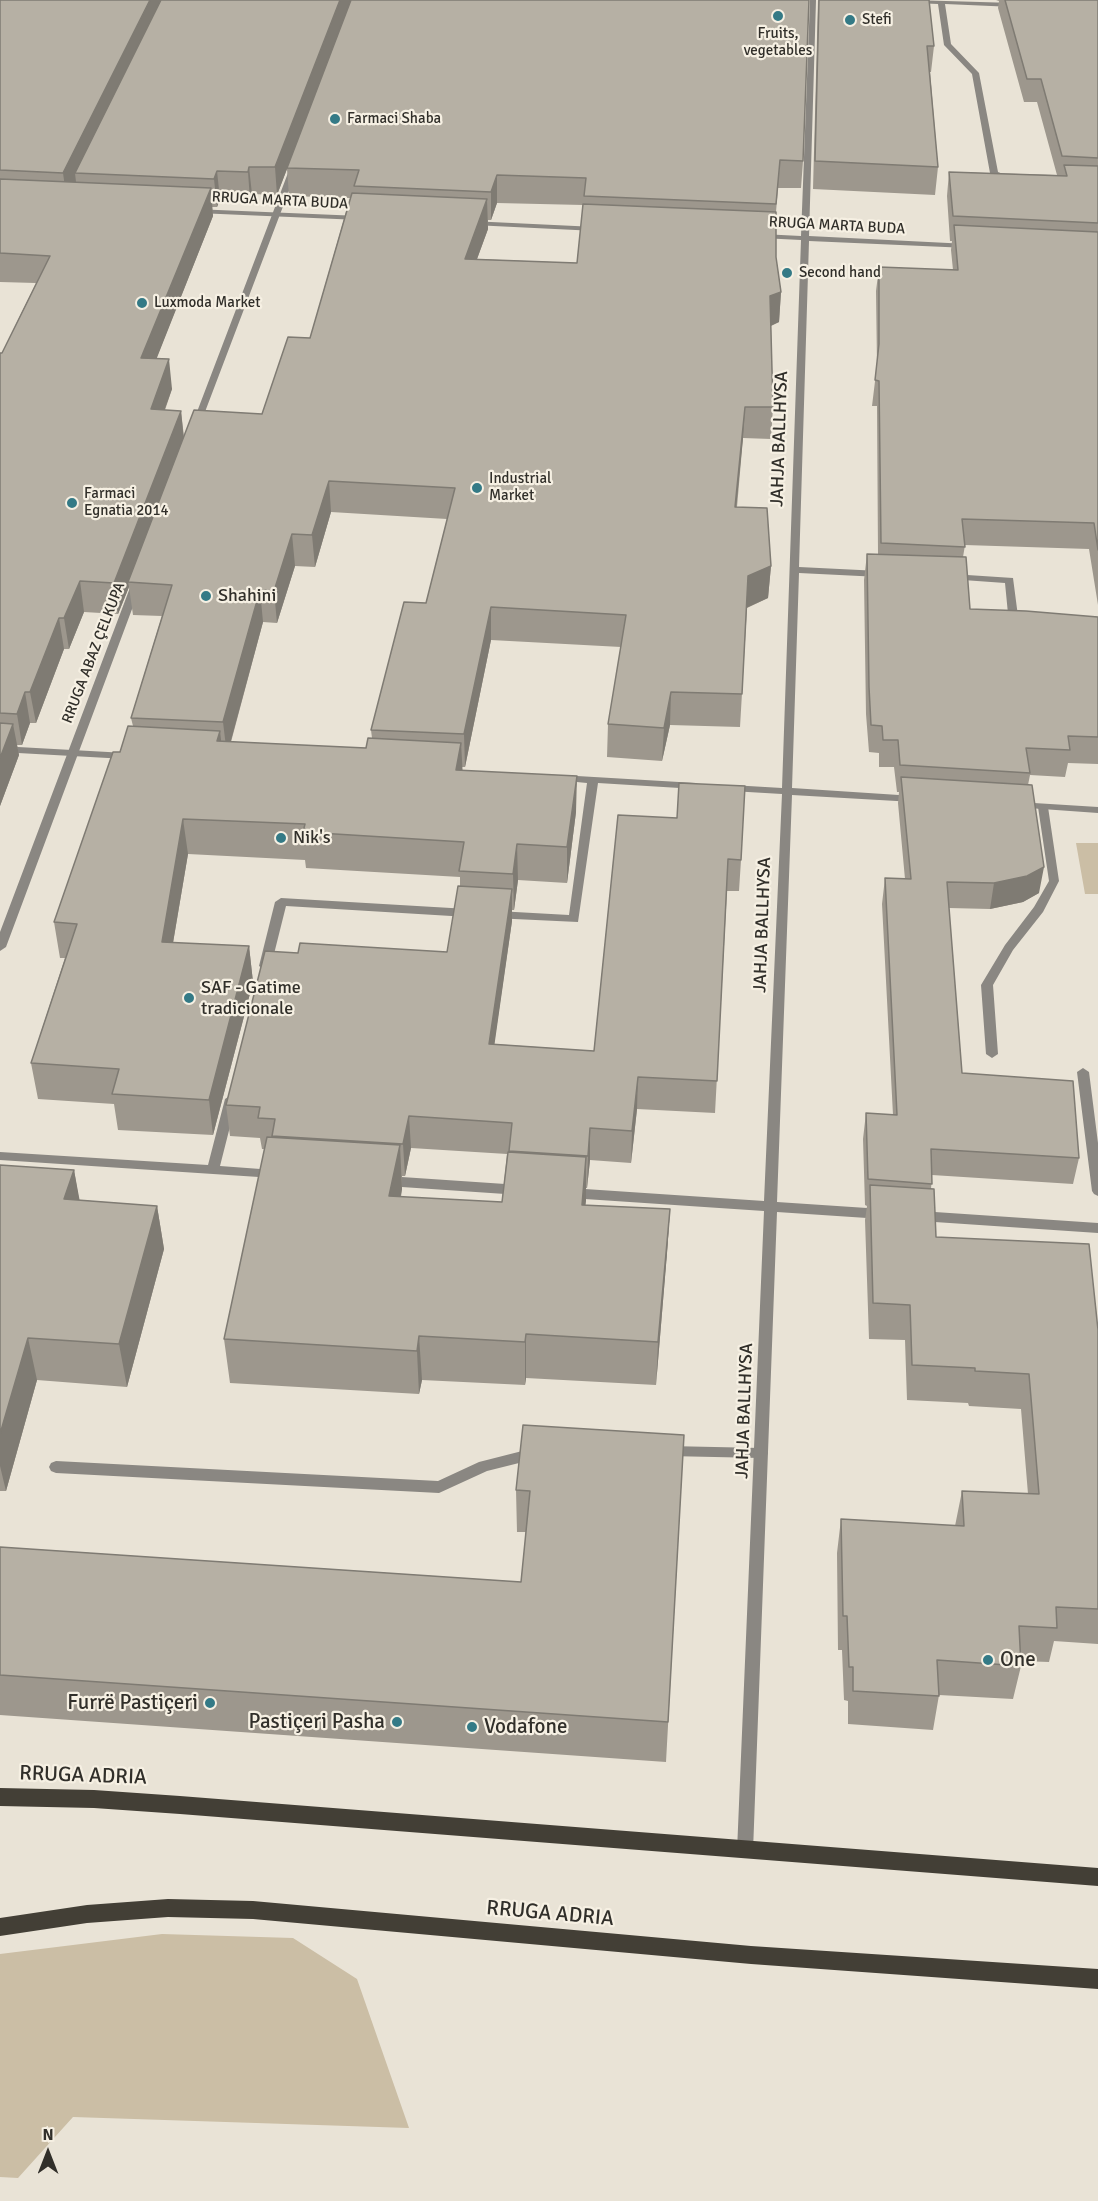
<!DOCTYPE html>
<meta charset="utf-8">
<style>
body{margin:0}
#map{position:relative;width:1098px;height:2201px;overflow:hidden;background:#e9e3d6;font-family:Signika,sans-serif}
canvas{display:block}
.north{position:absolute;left:18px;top:2123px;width:60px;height:60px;-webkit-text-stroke:4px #f6f0e3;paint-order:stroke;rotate:0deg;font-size:16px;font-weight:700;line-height:24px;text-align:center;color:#312f2a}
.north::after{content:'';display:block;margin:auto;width:21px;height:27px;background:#312f2a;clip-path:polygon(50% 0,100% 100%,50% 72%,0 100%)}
</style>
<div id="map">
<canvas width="1098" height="2201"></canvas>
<div class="north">N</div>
</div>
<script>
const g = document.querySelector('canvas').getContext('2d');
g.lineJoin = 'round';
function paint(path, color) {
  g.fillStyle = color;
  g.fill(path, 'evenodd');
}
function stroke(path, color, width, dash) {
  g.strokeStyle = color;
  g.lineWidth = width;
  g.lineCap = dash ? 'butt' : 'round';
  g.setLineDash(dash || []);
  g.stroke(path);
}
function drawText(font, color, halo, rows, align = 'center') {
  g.font = font + ' Signika,sans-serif';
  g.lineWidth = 4.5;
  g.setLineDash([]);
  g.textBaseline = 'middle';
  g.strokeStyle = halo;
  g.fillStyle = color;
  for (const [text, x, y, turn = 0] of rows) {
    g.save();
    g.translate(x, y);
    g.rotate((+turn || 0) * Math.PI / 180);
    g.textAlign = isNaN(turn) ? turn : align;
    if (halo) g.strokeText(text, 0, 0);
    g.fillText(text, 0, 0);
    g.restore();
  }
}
const green = new Path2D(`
 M 1076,843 L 1098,843 L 1098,894 L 1085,894 Z
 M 162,1934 L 293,1938 L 357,1979 L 409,2128 L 73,2117 L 18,2178 L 0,2177 L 0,1954 Z`);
const service = new Path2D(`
 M 1043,804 L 1048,807 L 1059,881 L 1043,912 L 1013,950 L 993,985 L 998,1054 L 992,1058 L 986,1054 L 981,985 L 1005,945 L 1034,907 L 1049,881 L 1038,807 Z
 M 1083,1068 L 1089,1072 L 1098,1143 L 1098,1196 L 1094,1194 L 1092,1191 L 1077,1072 Z
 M 668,1446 L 761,1448 L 766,1449 L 768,1453 L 766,1457 L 761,1458 L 668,1456 L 663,1455 L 661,1451 L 663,1447 Z
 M 534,1448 L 539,1450 L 541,1454 L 539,1458 L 487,1471 L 439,1493 L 56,1473 L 51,1471 L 49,1467 L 51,1463 L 56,1461 L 438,1481 L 479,1462 Z`);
const minor = new Path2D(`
 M 810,0 L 816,0 L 809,236 L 968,244 L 972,246 L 968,248 L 809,241 L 799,567 L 880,571 L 885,574 L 880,577 L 799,573 L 792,788 L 914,796 L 919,799 L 914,802 L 792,795 L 777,1202 L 882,1209 L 886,1211 L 888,1214 L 886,1217 L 882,1219 L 777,1212 L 753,1851 L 750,1856 L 745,1858 L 740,1856 L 737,1851 L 764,1211 L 570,1198 L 566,1196 L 564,1193 L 566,1190 L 570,1188 L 764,1201 L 782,794 L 731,791 L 726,788 L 731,785 L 782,788 L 801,240 L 761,238 L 757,236 L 761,234 L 801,236 Z
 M 911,0 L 1014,3 L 1017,5 L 1014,7 L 945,4 L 951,44 L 979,73 L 998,172 L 1013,178 L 1013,182 L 1007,182 L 990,173 L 972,74 L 944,45 L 938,4 L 914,3 Z
 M 194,209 L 360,216 L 364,218 L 360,220 L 197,213 L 194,213 Z
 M 470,221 L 596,227 L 600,229 L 596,231 L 473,225 L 469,223 Z
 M 952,574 L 1013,578 L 1019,624 L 1017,626 L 1014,627 L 1009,624 L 1005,583 L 949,579 L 947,577 Z
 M 0,746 L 126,753 L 131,756 L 126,759 L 0,752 Z
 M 560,775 L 696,783 L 701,786 L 696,789 L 598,783 L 578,922 L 493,918 L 491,915 L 497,911 L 569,915 L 587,783 L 556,780 L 555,778 Z
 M 1018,802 L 1098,807 L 1098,813 L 1014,807 L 1013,805 Z
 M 281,898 L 468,909 L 474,913 L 468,917 L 286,906 L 271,966 L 265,970 L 259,966 L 275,902 Z
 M 231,1095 L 237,1099 L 220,1166 L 274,1170 L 278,1171 L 280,1174 L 278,1177 L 274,1178 L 0,1160 L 0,1152 L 208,1165 L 225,1099 Z
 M 387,1176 L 520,1185 L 524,1187 L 526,1190 L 524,1193 L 520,1195 L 387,1186 L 383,1184 L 381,1181 L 383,1178 Z
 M 920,1211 L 1098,1223 L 1098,1233 L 920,1221 L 916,1219 L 914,1216 L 916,1213 Z`);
const tertiary = new Path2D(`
 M 291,165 L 298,167 L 200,425 L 199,427 L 193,427 L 192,425 Z
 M 136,582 L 141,585 L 6,947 L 0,951 L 0,932 L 131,585 Z`);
const primary = new Path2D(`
 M 0,1788 L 94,1790 L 180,1796 L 1098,1868 L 1098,1886 L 180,1814 L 94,1808 L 0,1806 Z
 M 168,1899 L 253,1901 L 751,1946 L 1098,1969 L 1098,1989 L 751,1964 L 253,1919 L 168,1917 L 87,1923 L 0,1936 L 0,1918 L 87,1905 Z`);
const wall = new Path2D(`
 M 0,0 L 803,161 L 801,188 L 778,188 L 776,212 L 776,257 L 781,292 L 779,322 L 771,326 L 773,407 L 771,439 L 743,438 L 737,507 L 771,566 L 768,598 L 747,608 L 740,727 L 670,725 L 662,761 L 607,757 L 608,724 L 621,647 L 491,640 L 465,767 L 462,767 L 462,770 L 576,812 L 567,883 L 518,880 L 514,910 L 512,910 L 512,921 L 494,1044 L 594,1051 L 618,815 L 741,860 L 739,891 L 727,891 L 715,1113 L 637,1109 L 631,1163 L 590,1160 L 587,1188 L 586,1188 L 585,1205 L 670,1209 L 667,1253 L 656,1385 L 526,1378 L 525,1385 L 422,1380 L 419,1394 L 230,1383 L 224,1339 L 265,1149 L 262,1149 L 260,1138 L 230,1136 L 226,1105 L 298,953 L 447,952 L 460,886 L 460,877 L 306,868 L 305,860 L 188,854 L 173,943 L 249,946 L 253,982 L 213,1135 L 118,1130 L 114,1104 L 38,1099 L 31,1063 L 65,958 L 60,958 L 54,922 L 120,752 L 133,726 L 131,718 L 162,616 L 133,615 L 129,587 L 118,614 L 84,612 L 69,649 L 64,649 L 36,723 L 30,723 L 22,745 L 17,745 L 19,755 L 0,806 L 0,353 L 2,353 L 36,283 L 0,282 ZM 287,169 L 289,196 L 350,198 L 310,338 L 262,414 L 184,437 L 181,411 L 165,410 L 172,389 L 156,359 L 213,216 L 212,207 L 217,207 L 220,199 L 250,200 L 252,194 L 277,195 ZM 497,203 L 583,205 L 577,263 L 477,259 L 488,229 L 488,220 L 491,220 ZM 331,512 L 447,519 L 426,603 L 371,730 L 372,738 L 366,748 L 231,742 L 263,622 L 277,623 L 295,566 L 315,567 ZM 411,1148 L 507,1154 L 502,1202 L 401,1197 L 402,1189 L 402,1176 L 405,1176 Z
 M 818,0 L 929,0 L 934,46 L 931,72 L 930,72 L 938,167 L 935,195 L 813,189 Z
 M 996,0 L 1098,0 L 1098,605 L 1089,549 L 965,545 L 963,557 L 970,609 L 1098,617 L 1098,764 L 1068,763 L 1065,777 L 1030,775 L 1028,785 L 1039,893 L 1023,902 L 990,909 L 949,908 L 962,1073 L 1079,1158 L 1073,1184 L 932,1175 L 931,1189 L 936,1237 L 1098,1330 L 1098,1644 L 1054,1641 L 1049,1662 L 1021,1661 L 1021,1666 L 1013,1699 L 939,1695 L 933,1730 L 848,1724 L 848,1701 L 844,1700 L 842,1650 L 838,1650 L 837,1553 L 841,1519 L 955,1526 L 962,1491 L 1028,1494 L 1021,1409 L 969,1406 L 968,1403 L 907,1400 L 905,1340 L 869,1339 L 865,1220 L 867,1206 L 865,1205 L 863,1139 L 866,1113 L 893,1115 L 882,904 L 885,878 L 905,879 L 898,803 L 899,792 L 897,792 L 894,767 L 879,767 L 879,753 L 869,752 L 866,714 L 864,580 L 867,554 L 878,554 L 877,406 L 872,406 L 877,365 L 876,291 L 879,267 L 953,270 L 951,250 L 952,241 L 950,241 L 947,196 L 949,172 L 1057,175 L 1037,102 L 1024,102 L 998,8 L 999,1 Z
 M 0,1165 L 74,1170 L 79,1200 L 157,1206 L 164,1249 L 127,1387 L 37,1380 L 6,1491 L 0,1491 Z
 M 684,1435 L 666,1762 L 0,1715 L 0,1547 L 521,1582 L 526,1532 L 517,1532 L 516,1490 Z`);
const shadedWall = new Path2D(`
 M 150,0 L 165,0 L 75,173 L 76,182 L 67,201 L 63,173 Z
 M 340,0 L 352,0 L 277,195 L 275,167 Z
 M 249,167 L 252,194 L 250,200 L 248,172 Z
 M 217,171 L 220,199 L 217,207 L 214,179 Z
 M 497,175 L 497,203 L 491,220 L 491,192 Z
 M 211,188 L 213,216 L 145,388 L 141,358 Z
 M 487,199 L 488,229 L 466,289 L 465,259 Z
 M 781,292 L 779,322 L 768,327 L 770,296 Z
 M 169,359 L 172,389 L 154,439 L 151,409 Z
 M 745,407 L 743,438 L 733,539 L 735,507 Z
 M 181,411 L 184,441 L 128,582 L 129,587 L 118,614 L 114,583 Z
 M 329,481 L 331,512 L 315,567 L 312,535 Z
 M 292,534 L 295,566 L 277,623 L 274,591 Z
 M 771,566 L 768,598 L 746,608 L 748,576 Z
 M 80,581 L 84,612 L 69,649 L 64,618 Z
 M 260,590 L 263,622 L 227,755 L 223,722 Z
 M 491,607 L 491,640 L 465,767 L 464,734 Z
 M 59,618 L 64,649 L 36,723 L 30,692 Z
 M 25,692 L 30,723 L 22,745 L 17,714 Z
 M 671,692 L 670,725 L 662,761 L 664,728 Z
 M 13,724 L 19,755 L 0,806 L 0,758 Z
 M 220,731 L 224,766 L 217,741 Z
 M 461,743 L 463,778 L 456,770 Z
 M 577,776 L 576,812 L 567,883 L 567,847 Z
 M 183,819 L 188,854 L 167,978 L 162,942 Z
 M 517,844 L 518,880 L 514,910 L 513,874 Z
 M 1044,867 L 1039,893 L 1023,902 L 990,909 L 994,883 Z
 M 512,889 L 512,921 L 490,1076 L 489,1044 Z
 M 249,946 L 253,982 L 213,1135 L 209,1100 Z
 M 638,1077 L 637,1109 L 631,1163 L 632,1131 Z
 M 409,1116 L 411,1148 L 405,1176 L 403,1144 Z
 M 590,1128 L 590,1160 L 587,1188 L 588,1156 Z
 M 400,1145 L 402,1189 L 392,1240 L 389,1196 Z
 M 586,1157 L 586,1201 L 581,1249 L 582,1205 Z
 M 74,1170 L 82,1213 L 64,1199 Z
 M 157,1206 L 164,1249 L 127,1387 L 119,1344 Z
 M 670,1209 L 667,1253 L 656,1385 L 658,1342 Z
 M 526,1334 L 526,1378 L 525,1385 L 525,1342 Z
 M 419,1336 L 422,1380 L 419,1394 L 417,1351 Z
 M 28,1338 L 37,1380 L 6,1491 L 0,1466 L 0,1434 Z`);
const building = new Path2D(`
 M 0,0 L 150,0 L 63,173 L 0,170 Z
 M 161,0 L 340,0 L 275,167 L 249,167 L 248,172 L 217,171 L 214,179 L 75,173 Z
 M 351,0 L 809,0 L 803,161 L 780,160 L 776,204 L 584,196 L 586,178 L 497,175 L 491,192 L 354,186 L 359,170 L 287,168 Z
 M 819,0 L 929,0 L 934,46 L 927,46 L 938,167 L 815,161 Z
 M 1005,0 L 1098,0 L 1098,158 L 1062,156 L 1041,79 L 1027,79 Z
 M 1064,165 L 1098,166 L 1098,223 L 953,216 L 949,172 L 1067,176 Z
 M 0,179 L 211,188 L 141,358 L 169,359 L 151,409 L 181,411 L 114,583 L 80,581 L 64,618 L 59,618 L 30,692 L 25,692 L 17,714 L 0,713 L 0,353 L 2,353 L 50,256 L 0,253 Z
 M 352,193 L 487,199 L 465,259 L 577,263 L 583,204 L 776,212 L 776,257 L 781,292 L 770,296 L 773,407 L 745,407 L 735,507 L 767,508 L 771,566 L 748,576 L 742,694 L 671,692 L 664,728 L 608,724 L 626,615 L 491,607 L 464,734 L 371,730 L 404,602 L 426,603 L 455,488 L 329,481 L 312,535 L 292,534 L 274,591 L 260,590 L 223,722 L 131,718 L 172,585 L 128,582 L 194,410 L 262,414 L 288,337 L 310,338 Z
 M 954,225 L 1098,232 L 1098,550 L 1094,523 L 962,519 L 965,547 L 881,543 L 879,381 L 875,380 L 879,344 L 879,267 L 958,270 Z
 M 867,554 L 966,557 L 970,609 L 1026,611 L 1098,617 L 1098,737 L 1068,736 L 1070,750 L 1026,748 L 1030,773 L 900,765 L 898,740 L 883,740 L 882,726 L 871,725 L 869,687 Z
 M 0,723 L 13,724 L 0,758 Z
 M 128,726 L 220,731 L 217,741 L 366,748 L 368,738 L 461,743 L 456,770 L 577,776 L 567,847 L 517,844 L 513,874 L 459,871 L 464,842 L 303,832 L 305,824 L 183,819 L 162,942 L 249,946 L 209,1100 L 112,1094 L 119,1069 L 31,1063 L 77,924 L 54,922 L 113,752 L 120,752 Z
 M 901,777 L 1032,785 L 1044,867 L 1027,876 L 994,883 L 947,882 L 962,1073 L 1073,1081 L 1079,1158 L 931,1149 L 932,1184 L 868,1179 L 866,1113 L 897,1115 L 885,878 L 911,879 Z
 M 679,783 L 745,786 L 741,860 L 728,859 L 717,1081 L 638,1077 L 632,1131 L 590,1128 L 588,1156 L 509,1151 L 512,1123 L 409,1116 L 403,1144 L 272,1136 L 275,1119 L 258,1118 L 260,1107 L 226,1105 L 265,951 L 298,953 L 300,943 L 447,952 L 458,886 L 512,889 L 489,1044 L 594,1051 L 618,815 L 677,818 Z
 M 267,1137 L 400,1145 L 389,1196 L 502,1202 L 508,1152 L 586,1157 L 582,1205 L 670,1209 L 658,1342 L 526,1334 L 525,1342 L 419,1336 L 417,1351 L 224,1339 Z
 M 0,1165 L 74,1170 L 64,1199 L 157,1206 L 119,1344 L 28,1338 L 0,1434 Z
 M 870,1185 L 934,1189 L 936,1237 L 1089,1244 L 1098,1330 L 1098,1609 L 1056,1607 L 1057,1628 L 1019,1626 L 1021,1666 L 937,1660 L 939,1696 L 853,1691 L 853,1667 L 849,1667 L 847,1616 L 843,1616 L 841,1519 L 964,1526 L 962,1491 L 1039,1494 L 1029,1374 L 975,1371 L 975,1368 L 912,1365 L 910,1305 L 873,1303 Z
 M 523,1425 L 684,1435 L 668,1722 L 0,1675 L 0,1547 L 521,1582 L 530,1491 L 516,1490 Z`);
const markers = [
 [778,16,6,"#347a86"],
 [850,20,6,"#347a86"],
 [335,119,6,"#347a86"],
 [787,273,6,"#347a86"],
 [142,303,6,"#347a86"],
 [477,488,6,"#347a86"],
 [72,503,6,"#347a86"],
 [206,596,6,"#347a86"],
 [281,838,6,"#347a86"],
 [189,998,6,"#347a86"],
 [988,1660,6,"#347a86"],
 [210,1703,6,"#347a86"],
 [397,1722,6,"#347a86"],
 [472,1727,6,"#347a86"]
];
const farPoinames = [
 ["Stefi",862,20],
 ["Fruits,",778,34,"center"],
 ["vegetables",778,51,"center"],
 ["Farmaci Shaba",347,119],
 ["Second hand",799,273],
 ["Luxmoda Market",154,303],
 ["Industrial",489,479],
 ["Market",489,496],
 ["Farmaci",84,494],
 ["Egnatia 2014",84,511]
];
const farStreetnames = [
 ["RRUGA MARTA BUDA",280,201,3],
 ["RRUGA MARTA BUDA",837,226,3],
 ["RRUGA ABAZ ÇELKUPA",94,653,-69]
];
const streetNames = [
 ["JAHJA BALLHYSA",780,439,-88],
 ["JAHJA BALLHYSA",763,925,-88],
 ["JAHJA BALLHYSA",745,1411,-88]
];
const poiNames = [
 ["Shahini",218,596],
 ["Nik's",293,838],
 ["SAF - Gatime",201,988],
 ["tradicionale",201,1009]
];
const nearPoinames = [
 ["One",1000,1660],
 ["Furrë Pastiçeri",198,1703,"right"],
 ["Pastiçeri Pasha",385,1722,"right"],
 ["Vodafone",484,1727]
];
const nearStreetnames = [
 ["RRUGA ADRIA",83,1776,2],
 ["RRUGA ADRIA",550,1914,5]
];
paint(green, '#cbbea5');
paint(service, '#8a8782');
paint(minor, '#8a8782');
paint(tertiary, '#8a8782');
paint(primary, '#433f36');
paint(wall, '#9d978d');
paint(shadedWall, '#7f7b73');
paint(building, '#b6b0a4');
stroke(building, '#7f7b73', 1.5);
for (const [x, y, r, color] of markers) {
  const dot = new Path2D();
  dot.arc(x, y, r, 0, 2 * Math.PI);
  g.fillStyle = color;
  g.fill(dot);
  stroke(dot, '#f6f0e3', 2);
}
drawText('15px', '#312f2a', '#f6f0e3', farPoinames, 'left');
drawText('15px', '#312f2a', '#f6f0e3', farStreetnames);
drawText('18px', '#312f2a', '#f6f0e3', streetNames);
drawText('18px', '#312f2a', '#f6f0e3', poiNames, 'left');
drawText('21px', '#312f2a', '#f6f0e3', nearPoinames, 'left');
drawText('21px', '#312f2a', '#f6f0e3', nearStreetnames);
</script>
